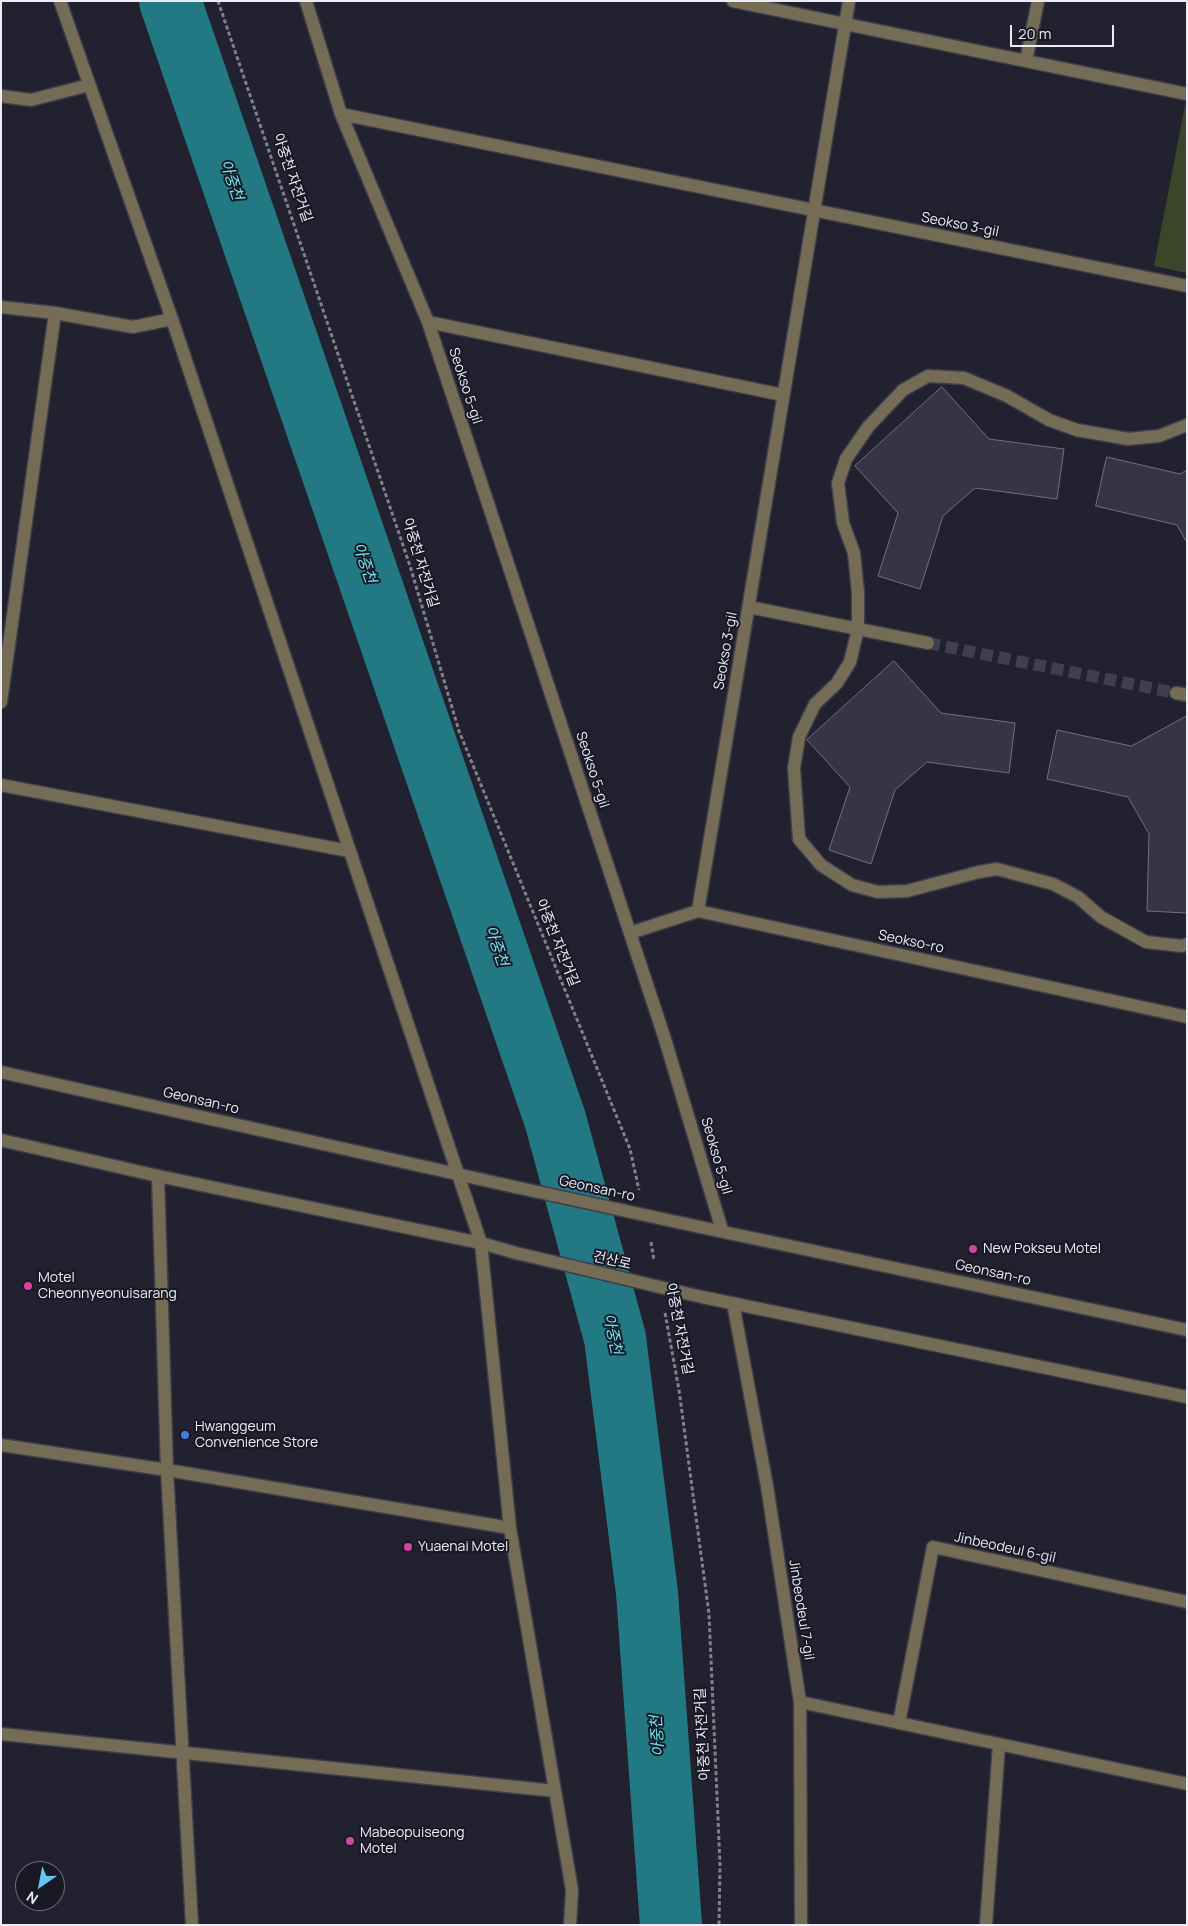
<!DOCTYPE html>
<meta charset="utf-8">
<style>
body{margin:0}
#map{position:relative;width:1188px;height:1926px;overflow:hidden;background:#22212f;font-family:Manrope,sans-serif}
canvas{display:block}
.frame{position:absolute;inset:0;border:2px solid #ececf6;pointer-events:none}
.north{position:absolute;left:15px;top:1861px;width:50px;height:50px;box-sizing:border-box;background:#191825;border:1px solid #6d6d79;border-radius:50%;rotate:213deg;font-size:14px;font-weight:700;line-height:20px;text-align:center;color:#ececf6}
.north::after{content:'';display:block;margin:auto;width:18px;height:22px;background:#66c4ef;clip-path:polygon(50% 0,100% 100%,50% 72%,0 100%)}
.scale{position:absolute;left:1010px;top:25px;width:104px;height:22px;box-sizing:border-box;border:2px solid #ececf6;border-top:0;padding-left:6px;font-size:15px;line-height:18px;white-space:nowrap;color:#ececf6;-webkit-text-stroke:4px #191825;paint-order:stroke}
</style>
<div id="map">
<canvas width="1188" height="1926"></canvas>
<div class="frame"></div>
<div class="north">N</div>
<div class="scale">20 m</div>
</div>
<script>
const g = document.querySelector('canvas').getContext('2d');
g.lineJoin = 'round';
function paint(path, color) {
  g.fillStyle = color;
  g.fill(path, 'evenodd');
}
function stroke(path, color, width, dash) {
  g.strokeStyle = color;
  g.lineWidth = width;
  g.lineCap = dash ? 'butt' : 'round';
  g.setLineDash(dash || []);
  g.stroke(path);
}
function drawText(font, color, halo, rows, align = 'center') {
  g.font = font + ' Manrope,"Noto Sans KR",sans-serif';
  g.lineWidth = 4;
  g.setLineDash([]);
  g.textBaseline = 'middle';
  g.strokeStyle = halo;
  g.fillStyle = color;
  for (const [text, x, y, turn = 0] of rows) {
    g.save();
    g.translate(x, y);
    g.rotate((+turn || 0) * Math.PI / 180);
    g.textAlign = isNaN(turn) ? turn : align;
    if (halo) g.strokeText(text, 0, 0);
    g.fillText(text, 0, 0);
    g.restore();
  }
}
const green = new Path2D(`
 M 1185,105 L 1187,105 L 1187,273 L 1154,266 Z`);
const river = new Path2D(`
 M 170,1 L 555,1119 L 615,1338 L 647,1593 L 671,1925`);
const building = new Path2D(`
 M 942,387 L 989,439 L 1064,449 L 1057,499 L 975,488 L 943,516 L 920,589 L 878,576 L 898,513 L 855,466 Z
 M 1107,457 L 1180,474 L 1187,470 L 1187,543 L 1177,525 L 1096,506 Z
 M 894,661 L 941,713 L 1015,723 L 1009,773 L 927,762 L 895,790 L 871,864 L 829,850 L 850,787 L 807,740 Z
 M 1187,716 L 1187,913 L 1147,911 L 1149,834 L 1128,797 L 1047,779 L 1057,730 L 1131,746 Z`);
const minorTunnel = new Path2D(`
 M 928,643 L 1176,693`);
const path = new Path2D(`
 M 218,1 L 410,566 L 459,731 L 630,1149 L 639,1190
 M 651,1242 L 654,1261
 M 665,1313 L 679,1390 L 709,1614 L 720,1864 L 719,1925`);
const minor = new Path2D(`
 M 60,1 L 172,319 L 481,1243 L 510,1528 L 572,1890 L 570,1925
 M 306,1 L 341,114 L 428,322 L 664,1036 L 722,1230
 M 733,1 L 1187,94
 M 1026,61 L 1038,1
 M 1,96 L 31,100 L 89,85
 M 341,114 L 1187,286
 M 1,307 L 55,313 L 133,327 L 172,319
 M 428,322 L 783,395
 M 1187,425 L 1159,436 L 1128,439 L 1077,430 L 1049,420 L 1007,396 L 964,378 L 928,376 L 903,390 L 868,427 L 846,459 L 838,483 L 843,523 L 854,553 L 858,593 L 858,629 L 850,662 L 837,683 L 815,704 L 799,737 L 794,768 L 799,839 L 821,865 L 852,885 L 878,892 L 907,891 L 979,872 L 997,869 L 1053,884 L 1078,897 L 1101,917 L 1146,942 L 1182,946 L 1187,944
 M 749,607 L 928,643
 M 1176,693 L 1187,695
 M 1,702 L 55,313
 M 1,785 L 349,851
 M 698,911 L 849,1
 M 630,933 L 698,911 L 1187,1017
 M 1,1072 L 515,1187
 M 1,1140 L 158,1176 L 481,1243 L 516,1253
 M 158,1176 L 167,1470 L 192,1925
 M 700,1227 L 1187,1330
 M 702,1297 L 1187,1397
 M 733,1303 L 767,1486 L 800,1702 L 801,1925
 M 1,1445 L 167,1470 L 510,1528
 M 800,1702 L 1187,1784
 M 899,1723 L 933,1547 L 1187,1602
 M 1,1734 L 555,1791
 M 986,1925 L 999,1744`);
const minorBridge = new Path2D(`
 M 515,1187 L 700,1227
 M 516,1253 L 702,1297`);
const markers = [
 [973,1249,5,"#d1479c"],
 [28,1286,5,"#d1479c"],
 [185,1435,5,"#3f7fe0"],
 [408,1547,5,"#d1479c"],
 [350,1841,5,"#d1479c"]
];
const streetNames = [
 ["아중천 자전거길",292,178,71],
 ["Seokso 3-gil",960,225,11],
 ["Seokso 5-gil",465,386,72],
 ["아중천 자전거길",420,563,73],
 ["Seokso 3-gil",726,651,-80],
 ["Seokso 5-gil",592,770,72],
 ["Seokso-ro",911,942,12],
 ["아중천 자전거길",557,943,68],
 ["Geonsan-ro",201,1101,13],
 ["Seokso 5-gil",716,1156,74],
 ["Geonsan-ro",597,1189,12],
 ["건산로",612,1261,13],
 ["Geonsan-ro",993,1273,12],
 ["아중천 자전거길",679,1329,79],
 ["Jinbeodeul 6-gil",1005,1548,12],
 ["Jinbeodeul 7-gil",801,1610,81],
 ["아중천 자전거길",703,1734,-93]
];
const poiNames = [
 ["New Pokseu Motel",983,1249],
 ["Motel",38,1278],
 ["Cheonnyeonuisarang",38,1294],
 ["Hwanggeum",195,1427],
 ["Convenience Store",195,1443],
 ["Yuaenai Motel",418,1547],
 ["Mabeopuiseong",360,1833],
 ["Motel",360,1849]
];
const waterNames = [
 ["아중천",231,180,71],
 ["아중천",364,563,71],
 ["아중천",496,946,71],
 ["아중천",612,1334,78],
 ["아중천",658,1736,-94]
];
paint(green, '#3b4527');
stroke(river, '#227983', 62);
paint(building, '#373544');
stroke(building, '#717081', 1);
stroke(minorTunnel, '#403f4d', 12, [12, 6]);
stroke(minor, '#3e3d4b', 15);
stroke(path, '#81818d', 3, [4, 2.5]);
stroke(minor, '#756c55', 12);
stroke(minorBridge, '#3e3d4b', 15, []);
stroke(minorBridge, '#756c55', 12);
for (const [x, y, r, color] of markers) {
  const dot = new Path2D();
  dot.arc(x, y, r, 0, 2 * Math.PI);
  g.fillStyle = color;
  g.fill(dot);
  stroke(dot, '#191825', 2);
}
drawText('14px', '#ececf6', '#191825', streetNames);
drawText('14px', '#ececf6', '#191825', poiNames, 'left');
drawText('italic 15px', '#6ce5f5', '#191825', waterNames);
</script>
